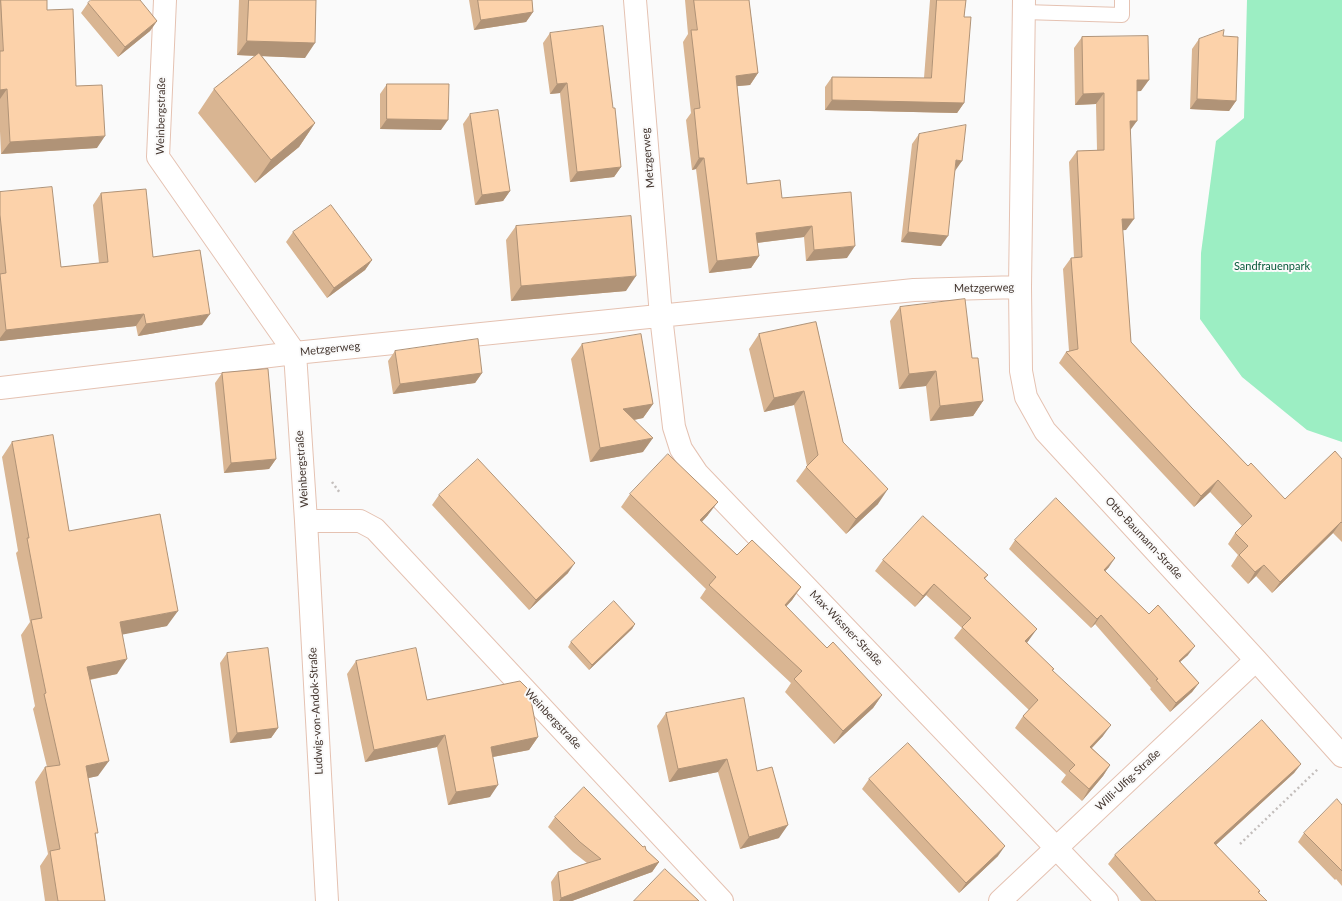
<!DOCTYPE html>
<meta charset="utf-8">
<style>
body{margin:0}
canvas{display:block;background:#fafafa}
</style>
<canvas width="1342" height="901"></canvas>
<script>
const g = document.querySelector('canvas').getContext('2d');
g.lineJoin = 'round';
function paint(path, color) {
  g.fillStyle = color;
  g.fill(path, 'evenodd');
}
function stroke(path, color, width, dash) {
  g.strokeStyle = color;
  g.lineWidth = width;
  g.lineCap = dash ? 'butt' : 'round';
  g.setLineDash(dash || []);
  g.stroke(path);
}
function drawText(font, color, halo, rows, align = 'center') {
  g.font = font + ' Lato,sans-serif';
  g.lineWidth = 4;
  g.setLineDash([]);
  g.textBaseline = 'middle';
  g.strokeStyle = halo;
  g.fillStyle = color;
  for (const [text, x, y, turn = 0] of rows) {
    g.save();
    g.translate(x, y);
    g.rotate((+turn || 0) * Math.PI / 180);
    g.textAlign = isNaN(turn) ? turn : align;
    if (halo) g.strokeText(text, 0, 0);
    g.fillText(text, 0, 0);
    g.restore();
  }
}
const green = new Path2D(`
 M 1247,0 L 1342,0 L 1342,442 L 1307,430 L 1242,377 L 1200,319 L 1201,253 L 1216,141 L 1244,118 Z`);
const path = new Path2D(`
 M 332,482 L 340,493
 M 1240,844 L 1318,769`);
const service = new Path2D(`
 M 1024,12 L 1122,15 L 1122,0`);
const minor = new Path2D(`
 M 165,0 L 158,157 L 295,353 L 306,521 L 360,521 L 375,529 L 722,901
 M 635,0 L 661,316 L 674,427 L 681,449 L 697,473 L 1107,901
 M 1020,287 L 1021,371 L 1026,397 L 1045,431 L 1256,660 L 1342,756
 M 0,388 L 295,353 L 914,290 L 1020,287 L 1024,0
 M 306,521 L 327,901
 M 1000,901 L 1256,660`);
const wall = new Path2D(`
 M 0,0 L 47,0 L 47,10 L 76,86 L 97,148 L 1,154 L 0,131 Z
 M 239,0 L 316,0 L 305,58 L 262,56 L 315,123 L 299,147 L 255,183 L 198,113 L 214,89 L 255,56 L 237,55 Z
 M 469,0 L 532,0 L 533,12 L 526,22 L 474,30 Z
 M 685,0 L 749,0 L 758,73 L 750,85 L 737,86 L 747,184 L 782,198 L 847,258 L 806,261 L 804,237 L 757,243 L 759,256 L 751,268 L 709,273 L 696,169 L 692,170 L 686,120 L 691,113 L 683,42 L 688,34 Z
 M 930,0 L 966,0 L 964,17 L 964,103 L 957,113 L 825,110 L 825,87 L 832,77 L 924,78 Z
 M 88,3 L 157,21 L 150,31 L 118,57 L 81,13 Z
 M 550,33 L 613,108 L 621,167 L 614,177 L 570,182 L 560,93 L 550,94 L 543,43 Z
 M 1223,36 L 1236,101 L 1229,111 L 1190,109 L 1192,49 L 1199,39 Z
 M 1082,37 L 1141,91 L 1137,91 L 1130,131 L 1126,230 L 1122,230 L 1131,342 L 1192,408 L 1248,466 L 1285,499 L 1342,459 L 1342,542 L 1333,533 L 1272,593 L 1256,576 L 1248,584 L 1231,566 L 1238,555 L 1228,544 L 1235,533 L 1242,526 L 1210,492 L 1194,507 L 1059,363 L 1066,352 L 1069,351 L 1063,269 L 1071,258 L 1074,258 L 1069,162 L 1077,151 L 1097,150 L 1096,104 L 1075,105 L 1074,48 Z
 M 387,84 L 441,130 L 380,129 L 380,94 Z
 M 470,114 L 510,191 L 503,201 L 475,205 L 463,124 Z
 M 919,134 L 955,171 L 941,246 L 901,242 L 912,144 Z
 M 0,192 L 61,267 L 99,263 L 93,205 L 101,193 L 153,257 L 202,325 L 138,336 L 136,326 L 0,341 Z
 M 516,226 L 626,291 L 511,301 L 506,240 Z
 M 293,232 L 372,260 L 365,270 L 327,298 L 286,242 Z
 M 900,307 L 972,358 L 983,401 L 973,416 L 930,421 L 926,386 L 899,389 L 890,321 Z
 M 816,322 L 843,442 L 878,504 L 846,534 L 796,481 L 807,466 L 794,405 L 764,412 L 749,349 L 759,334 Z
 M 582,344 L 653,404 L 643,418 L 634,420 L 643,452 L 590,462 L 571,359 Z
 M 395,351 L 482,373 L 475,383 L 393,394 L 388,361 Z
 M 222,373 L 276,459 L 269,469 L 224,473 L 215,383 Z
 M 12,442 L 69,531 L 167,626 L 122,634 L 117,674 L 90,680 L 98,776 L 88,778 L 96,836 L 105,901 L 45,901 L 40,866 L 48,854 L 35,782 L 45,767 L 47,767 L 33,709 L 35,706 L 21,635 L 30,622 L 16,553 L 18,551 L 2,457 Z
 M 630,494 L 708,515 L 702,522 L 737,555 L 801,587 L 792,600 L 786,607 L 827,648 L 882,695 L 873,708 L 834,744 L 785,692 L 791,683 L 700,598 L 706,589 L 621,507 Z
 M 439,495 L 568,573 L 529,610 L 432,505 Z
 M 1015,540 L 1109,567 L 1105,571 L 1188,655 L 1180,662 L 1199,683 L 1192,692 L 1170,712 L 1150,689 L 1151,688 L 1095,624 L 1091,628 L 1009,549 Z
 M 883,560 L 988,575 L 985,579 L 1029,640 L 1027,643 L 1052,671 L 1103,736 L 1092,748 L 1110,765 L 1103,776 L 1082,801 L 1061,782 L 1066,775 L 1015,728 L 1023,716 L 1029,710 L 954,638 L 962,628 L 926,595 L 915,607 L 875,571 Z
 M 635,624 L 632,629 L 589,670 L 568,647 L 571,642 Z
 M 227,653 L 278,728 L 271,738 L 230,743 L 220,663 Z
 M 356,661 L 427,700 L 538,737 L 529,750 L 493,757 L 490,797 L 448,805 L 437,747 L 365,762 L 347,674 Z
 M 666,713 L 757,771 L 779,838 L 740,849 L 718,772 L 669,782 L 657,726 Z
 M 1301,764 L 1294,773 L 1216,845 L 1260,891 L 1259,893 L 1267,901 L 1141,901 L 1108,864 L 1115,855 Z
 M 869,779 L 998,856 L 959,893 L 862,789 Z
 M 1342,805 L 1342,886 L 1336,879 L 1335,880 L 1298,842 L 1304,833 Z
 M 555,817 L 646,850 L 659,862 L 652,872 L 572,901 L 553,901 L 551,882 L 558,872 L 587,863 L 573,852 L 548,827 Z`);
const shadedWall = new Path2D(`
 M 533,12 L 526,22 L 474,30 L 481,20 Z
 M 157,21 L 150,31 L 118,57 L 125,47 Z
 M 247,41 L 315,43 L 305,58 L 237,55 Z
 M 758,73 L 750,85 L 728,87 L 736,76 Z
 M 1137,80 L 1149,80 L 1141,91 L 1129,92 Z
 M 567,83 L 560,93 L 550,94 L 557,84 Z
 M 7,89 L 0,99 L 0,90 Z
 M 1104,93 L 1096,104 L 1075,105 L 1083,94 Z
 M 1197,99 L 1236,101 L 1229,111 L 1190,109 Z
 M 832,100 L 964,103 L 957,113 L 825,110 Z
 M 387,119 L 448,120 L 441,130 L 380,129 Z
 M 1130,121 L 1137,121 L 1129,132 Z
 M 315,123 L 299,147 L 255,183 L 271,160 Z
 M 105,136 L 97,148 L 1,154 L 10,142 Z
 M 699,158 L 704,158 L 696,169 L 692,170 Z
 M 956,160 L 962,161 L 955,171 Z
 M 621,167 L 614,177 L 570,182 L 577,172 Z
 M 510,191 L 503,201 L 475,205 L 482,195 Z
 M 1122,219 L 1134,219 L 1126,230 L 1114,231 Z
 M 812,226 L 804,237 L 748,244 L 756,233 Z
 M 908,232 L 948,236 L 941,246 L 901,242 Z
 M 855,246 L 847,258 L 806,261 L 814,250 Z
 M 759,256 L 751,268 L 709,273 L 717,261 Z
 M 372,260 L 365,270 L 327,298 L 334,288 Z
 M 636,276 L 626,291 L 511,301 L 521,286 Z
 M 144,314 L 136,326 L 0,341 L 0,338 L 6,330 Z
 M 210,314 L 202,325 L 138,336 L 146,324 Z
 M 936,371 L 926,386 L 899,389 L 909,374 Z
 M 482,373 L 475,383 L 393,394 L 400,384 Z
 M 804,391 L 794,405 L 764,412 L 774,398 Z
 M 983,401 L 973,416 L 930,421 L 940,406 Z
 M 653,404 L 643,418 L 613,424 L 623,409 Z
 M 653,438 L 643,452 L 590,462 L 600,448 Z
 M 276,459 L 269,469 L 224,473 L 231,463 Z
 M 1218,480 L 1210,492 L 1194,507 L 1201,496 Z
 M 888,489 L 878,504 L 846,534 L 856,519 Z
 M 718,502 L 708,515 L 691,533 L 700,520 Z
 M 1341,522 L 1333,533 L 1272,593 L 1280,582 Z
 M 1115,558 L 1109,567 L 1098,579 L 1104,570 Z
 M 575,563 L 568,573 L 529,610 L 536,600 Z
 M 1264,565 L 1256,576 L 1248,584 L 1255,572 Z
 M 934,584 L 926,595 L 915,607 L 923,596 Z
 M 801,587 L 792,600 L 775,618 L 785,605 Z
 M 178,611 L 167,626 L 110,637 L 120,622 Z
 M 1101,615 L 1095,624 L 1091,628 L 1097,619 Z
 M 635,624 L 632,629 L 589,670 L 592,665 Z
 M 1037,629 L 1029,640 L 1018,653 L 1025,641 Z
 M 1195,646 L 1188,655 L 1172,669 L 1179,661 Z
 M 127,659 L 117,674 L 77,682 L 87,667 Z
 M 1199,683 L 1192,692 L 1170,712 L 1176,703 Z
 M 882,695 L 873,708 L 834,744 L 843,731 Z
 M 1111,725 L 1103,736 L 1082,758 L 1090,747 Z
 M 278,728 L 271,738 L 230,743 L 237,733 Z
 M 445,735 L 437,747 L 365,762 L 374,750 Z
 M 538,737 L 529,750 L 482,759 L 491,747 Z
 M 727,759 L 718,772 L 669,782 L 678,769 Z
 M 109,761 L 98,776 L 75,781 L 86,766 Z
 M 1301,764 L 1294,773 L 1208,852 L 1214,843 Z
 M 1110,765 L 1103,776 L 1082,801 L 1089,789 Z
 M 498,785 L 490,797 L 448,805 L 456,792 Z
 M 788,825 L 779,838 L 740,849 L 749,837 Z
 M 1005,846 L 998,856 L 959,893 L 966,883 Z
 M 659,862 L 652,872 L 572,901 L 559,901 L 561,898 Z`);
const building = new Path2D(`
 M 1,0 L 47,0 L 47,10 L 73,9 L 76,86 L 102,85 L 105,136 L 10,142 L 7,89 L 0,90 L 0,51 L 3,51 Z
 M 91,0 L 140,0 L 157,21 L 125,47 L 88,3 Z
 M 249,0 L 316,0 L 315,43 L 247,41 Z
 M 478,0 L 532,0 L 533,12 L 481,20 Z
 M 694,0 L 749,0 L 758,73 L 736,76 L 747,184 L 780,180 L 782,198 L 851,192 L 855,246 L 814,250 L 812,226 L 756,233 L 759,256 L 717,261 L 704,158 L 699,158 L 694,109 L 700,108 L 691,30 L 697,30 Z
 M 937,0 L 966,0 L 964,17 L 971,17 L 964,103 L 832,100 L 832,77 L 931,78 Z
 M 603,26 L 613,108 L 615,108 L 621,167 L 577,172 L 567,83 L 557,84 L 550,33 Z
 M 1224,30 L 1223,36 L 1238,37 L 1236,101 L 1197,99 L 1199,39 Z
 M 1148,36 L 1149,80 L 1137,80 L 1137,121 L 1130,121 L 1134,219 L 1122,219 L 1131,342 L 1192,408 L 1248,466 L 1251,463 L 1285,499 L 1335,451 L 1342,459 L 1342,523 L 1341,522 L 1280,582 L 1264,565 L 1255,572 L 1239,555 L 1248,546 L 1235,533 L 1252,516 L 1218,480 L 1201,496 L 1066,352 L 1078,349 L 1071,258 L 1082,257 L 1077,151 L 1104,150 L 1104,93 L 1083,94 L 1082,37 Z
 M 259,53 L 315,123 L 271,160 L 214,89 Z
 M 387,84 L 449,84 L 448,120 L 387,119 Z
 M 498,110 L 510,191 L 482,195 L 470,114 Z
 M 966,125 L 962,161 L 956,160 L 948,236 L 908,232 L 919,134 Z
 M 52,187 L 61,267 L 108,262 L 101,193 L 146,189 L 153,257 L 200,250 L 210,314 L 146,324 L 144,314 L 6,330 L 0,274 L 6,273 L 0,215 L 0,192 Z
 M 331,205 L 372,260 L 334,288 L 293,232 Z
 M 631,216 L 636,276 L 521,286 L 516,226 Z
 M 965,299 L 972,358 L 978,358 L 983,401 L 940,406 L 936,371 L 909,374 L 900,307 Z
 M 816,322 L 843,442 L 888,489 L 856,519 L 806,467 L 818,455 L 804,391 L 774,398 L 759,334 Z
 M 641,334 L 653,404 L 623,409 L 653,438 L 600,448 L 582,344 Z
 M 478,339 L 482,373 L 400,384 L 395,351 Z
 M 268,369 L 276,459 L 231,463 L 222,373 Z
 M 53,435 L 69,531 L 160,514 L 178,611 L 120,622 L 127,659 L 87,667 L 109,761 L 86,766 L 98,833 L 95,833 L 105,901 L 58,901 L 50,851 L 60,849 L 45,767 L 60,765 L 44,694 L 46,693 L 31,620 L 42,618 L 27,538 L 29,538 L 12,442 Z
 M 668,454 L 718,502 L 700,520 L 737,555 L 752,540 L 801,587 L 785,605 L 827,648 L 833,642 L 882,695 L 843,731 L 794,679 L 802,671 L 709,585 L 716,577 L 630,494 Z
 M 478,459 L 575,563 L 536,600 L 439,495 Z
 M 1056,498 L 1115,558 L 1104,570 L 1149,614 L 1158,605 L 1195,646 L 1179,661 L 1199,683 L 1176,703 L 1156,680 L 1158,679 L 1101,615 L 1097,619 L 1015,540 Z
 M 923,516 L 988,575 L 984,578 L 1037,629 L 1025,641 L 1054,669 L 1052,670 L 1111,725 L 1090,747 L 1110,765 L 1089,789 L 1069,771 L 1075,765 L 1023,716 L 1038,700 L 962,627 L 971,618 L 934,584 L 923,596 L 883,560 Z
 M 614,601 L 635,624 L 592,665 L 571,642 Z
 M 268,648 L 278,728 L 237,733 L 227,653 Z
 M 416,648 L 427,700 L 520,681 L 529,690 L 538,737 L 491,747 L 498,785 L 456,792 L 445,735 L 374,750 L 356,661 Z
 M 744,698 L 757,771 L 772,767 L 788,825 L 749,837 L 727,759 L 678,769 L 666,713 Z
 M 1262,720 L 1301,764 L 1214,843 L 1260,891 L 1258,892 L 1267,901 L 1156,901 L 1115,855 Z
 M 908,743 L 1005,846 L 966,883 L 869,779 Z
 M 584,787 L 643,847 L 645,846 L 646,850 L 659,862 L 561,898 L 558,872 L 601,859 L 580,842 L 555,817 Z
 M 1337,799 L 1342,805 L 1342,871 L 1304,833 Z
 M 665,869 L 699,901 L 634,901 Z`);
const streetNames = [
 ["Weinbergstraße",161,116,-89],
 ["Metzgerweg",648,158,-95],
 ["Metzgerweg",984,288,-1],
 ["Metzgerweg",330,349,-6],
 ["Weinbergstraße",302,469,-94],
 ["Otto-Baumann-Straße",1144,538,47],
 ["Max-Wissner-Straße",846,628,46],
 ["Ludwig-von-Andok-Straße",316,711,-93],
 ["Weinbergstraße",553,719,47],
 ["Willi-Ulfig-Straße",1128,780,-43]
];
const parkNames = [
 ["Sandfrauenpark",1272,266]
];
paint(green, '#9ceec3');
stroke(service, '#e5c2b2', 16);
stroke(minor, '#e5c2b2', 24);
stroke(path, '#c3bebc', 2.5, [2, 3]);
stroke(service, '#fff', 14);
stroke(minor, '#fff', 22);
paint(wall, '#d9b592');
paint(shadedWall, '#b09377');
paint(building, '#fcd2aa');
stroke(building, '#b09377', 1);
drawText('11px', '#43352e', '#fafafa', streetNames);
drawText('11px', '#07593a', '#fafafa', parkNames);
</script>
